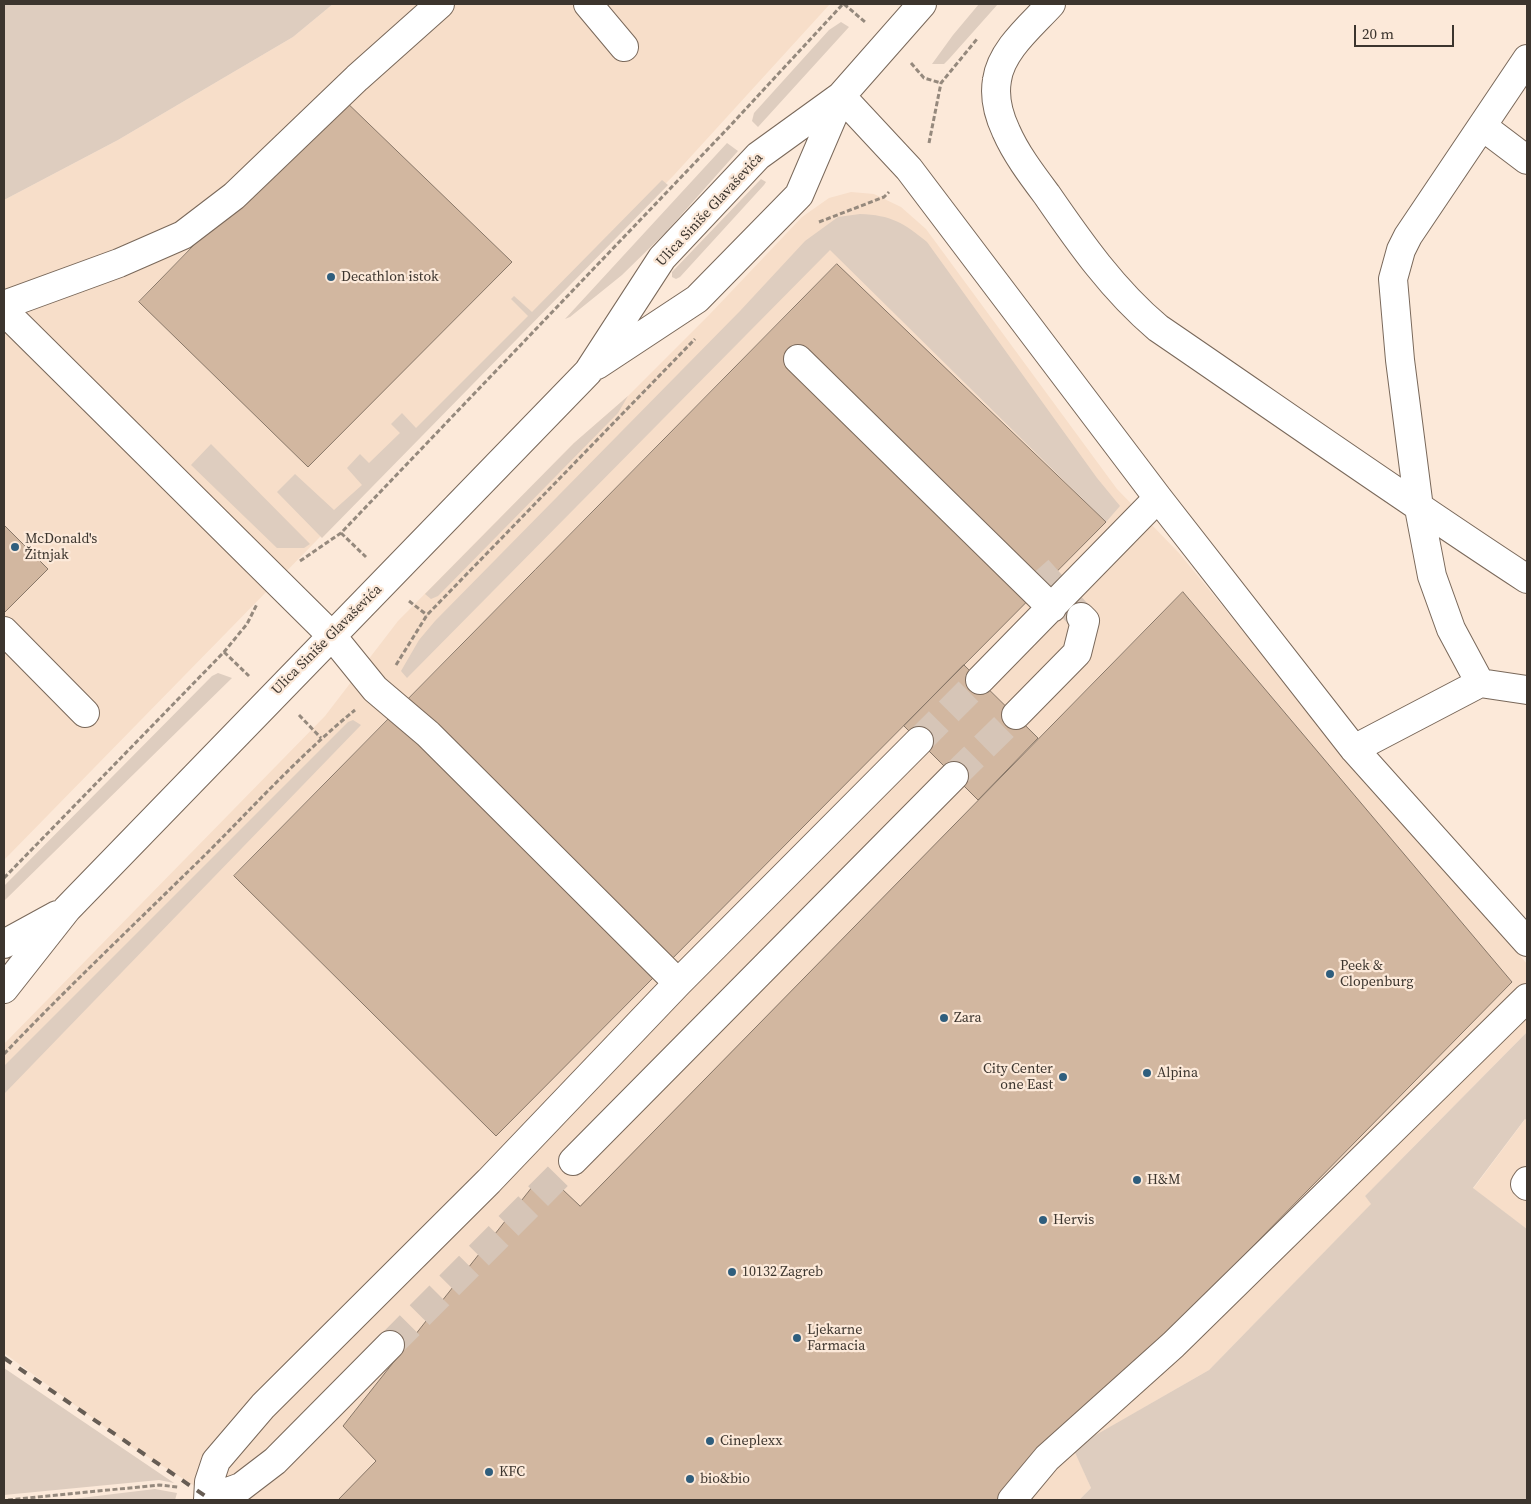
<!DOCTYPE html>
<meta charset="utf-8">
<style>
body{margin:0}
#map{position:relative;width:1531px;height:1504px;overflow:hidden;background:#fce9d9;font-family:"Source Serif 4",serif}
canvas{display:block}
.frame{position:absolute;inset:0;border:5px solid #3c352e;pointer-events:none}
.scale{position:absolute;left:1354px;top:25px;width:100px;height:22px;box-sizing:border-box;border:2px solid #3c352e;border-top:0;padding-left:6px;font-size:15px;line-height:18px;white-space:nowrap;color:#3c352e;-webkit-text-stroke:4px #fce9d9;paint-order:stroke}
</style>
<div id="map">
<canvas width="1531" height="1504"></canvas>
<div class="frame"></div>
<div class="scale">20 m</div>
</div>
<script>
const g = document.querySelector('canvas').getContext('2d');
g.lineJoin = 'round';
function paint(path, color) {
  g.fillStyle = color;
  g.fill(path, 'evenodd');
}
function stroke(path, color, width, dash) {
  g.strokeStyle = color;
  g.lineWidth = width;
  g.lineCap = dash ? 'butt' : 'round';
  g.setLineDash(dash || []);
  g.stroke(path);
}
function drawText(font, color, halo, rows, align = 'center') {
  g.font = font + ' "Source Serif 4",serif';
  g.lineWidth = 4.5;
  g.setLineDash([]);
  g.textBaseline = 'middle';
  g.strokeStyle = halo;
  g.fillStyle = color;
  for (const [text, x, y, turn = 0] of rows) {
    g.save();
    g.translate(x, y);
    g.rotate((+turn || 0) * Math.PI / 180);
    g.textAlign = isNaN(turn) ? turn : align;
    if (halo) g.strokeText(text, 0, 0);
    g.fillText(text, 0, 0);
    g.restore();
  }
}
const built = new Path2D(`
 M 333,4 L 830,4 L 674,175 L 4,860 L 4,200 L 118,140 L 293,37 Z
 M 851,192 L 874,194 L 901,207 L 926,229 L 1117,489 L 1179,553 L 1392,813 L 1447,868 L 1527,964 L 1527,1032 L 1365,1196 L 1372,1204 L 1209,1370 L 1074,1448 L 1091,1488 L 1079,1500 L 217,1500 L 132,1447 L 4,1353 L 4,1044 L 325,716 L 398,621 L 574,443 L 628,396 L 709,315 L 802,217 L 829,198 Z
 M 1526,1118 L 1527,1120 L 1527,1229 L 1473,1189 Z`);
const green = new Path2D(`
 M 4,4 L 333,4 L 293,37 L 118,140 L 4,200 Z
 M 979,4 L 998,4 L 949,59 L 944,64 L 932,64 L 953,35 Z
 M 841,22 L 849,27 L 758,127 L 752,121 L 754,113 L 829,30 Z
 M 727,143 L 738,151 L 666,232 L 622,275 L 570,317 L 565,319 Z
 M 761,179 L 766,182 L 764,185 L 680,277 L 676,279 L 672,277 L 672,272 Z
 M 662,180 L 668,185 L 322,538 L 277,492 L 295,474 L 334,510 L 362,485 L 347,468 L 360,454 L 369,463 L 400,433 L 391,424 L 402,413 L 416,428 L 528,316 L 511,299 L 514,296 L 532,312 Z
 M 860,214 C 891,215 904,223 927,242 L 1097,478 L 1120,506 L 1106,522 L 830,250 L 407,678 L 401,671 L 419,640 L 435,621 L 740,311 L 805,241 L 838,217 Z
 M 628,396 L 618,413 L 438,596 L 431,599 L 425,594 L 574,443 Z
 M 211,444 L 310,544 L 304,548 L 277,548 L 191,465 Z
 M 218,673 L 232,678 L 4,901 L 4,886 L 212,676 Z
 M 353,720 L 361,725 L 4,1094 L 4,1066 L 348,722 Z
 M 1527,1032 L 1527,1120 L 1525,1119 L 1473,1188 L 1527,1229 L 1527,1500 L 1079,1500 L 1091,1488 L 1073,1448 L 1209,1370 L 1371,1204 L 1365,1196 Z
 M 4,1368 L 174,1483 L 159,1480 L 4,1495 Z
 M 155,1489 L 177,1493 L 175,1500 L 64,1500 Z`);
const building = new Path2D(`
 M 340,96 L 512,262 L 308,467 L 139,302 Z
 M 837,264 L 1106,522 L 496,1136 L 234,876 Z
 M 4,525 L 48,569 L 4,613 Z
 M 1183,592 L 1512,982 L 1004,1500 L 338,1500 L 376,1461 L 343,1426 L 544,1172 L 580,1206 Z
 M 964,665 L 1038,738 L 978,800 L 904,726 Z`);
const minorTunnel = new Path2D(`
 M 1038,569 L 1078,614
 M 919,741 L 980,680
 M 954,776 L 1016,715
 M 390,1345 L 573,1161`);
const path = new Path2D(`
 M 844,4 L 865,22
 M 911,63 L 924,78 L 941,83
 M 929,143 L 941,83 L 977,39
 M 819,222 L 884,197 L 889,192
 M 341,533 L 366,557
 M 300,561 L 341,533 L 730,126 L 843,4
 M 409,601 L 427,615
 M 224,652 L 249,676
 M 396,665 L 427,615 L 695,339
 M 299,715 L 321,738
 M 4,878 L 224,652 L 247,624 L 257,604
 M 4,1054 C 70,985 140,919 208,852 C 256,804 302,753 355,710
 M 8,1500 L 159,1485 L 178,1487`);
const minor = new Path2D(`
 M 588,4 L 624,47
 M 1051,4 C 1032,25 1001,50 997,80 C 994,97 999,116 1006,131 C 1016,154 1032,175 1047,195 C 1080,243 1113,290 1158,328 C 1281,412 1403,498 1527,579
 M 1527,59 L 1408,236 L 1401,250 L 1393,279 L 1400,360 L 1419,508 L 1432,576 L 1451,629 L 1480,683 L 1527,690
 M 841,96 L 909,169 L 1158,498 L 1354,749 L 1527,942
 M 1482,126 L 1527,160
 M 4,305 L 119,263 L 183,235 L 234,196 L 357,78 L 440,4
 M 4,311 L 332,636 L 375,689 L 428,734 L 678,983
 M 798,359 L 1052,608
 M 597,365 L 697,299 L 799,195 L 841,97
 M 4,631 L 85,713
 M 980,680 L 1158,498
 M 1016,715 L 1077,653 L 1085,621 L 1081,617
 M 1354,749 L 1480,683
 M 4,944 L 57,915
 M 4,989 L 67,909 L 588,372 L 662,258 L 758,156 L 841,96 L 922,4
 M 573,1161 L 954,776
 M 1527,1181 L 1525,1184 L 1527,1186
 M 208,1499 L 241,1487 L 275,1461 L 390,1345
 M 208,1500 L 209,1482 L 216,1461 L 263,1406 L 489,1181 L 678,983 L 919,741
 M 1012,1500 L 1047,1458 L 1173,1345 L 1527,998`);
const rail = new Path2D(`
 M 4,1358 L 211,1500`);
const markers = [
 [331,277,5,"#2f5e7d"],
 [15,547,5,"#2f5e7d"],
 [1330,974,5,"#2f5e7d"],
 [944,1018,5,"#2f5e7d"],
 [1147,1073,5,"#2f5e7d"],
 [1063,1077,5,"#2f5e7d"],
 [1137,1180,5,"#2f5e7d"],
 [1043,1220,5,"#2f5e7d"],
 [732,1272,5,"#2f5e7d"],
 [797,1338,5,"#2f5e7d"],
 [710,1441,5,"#2f5e7d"],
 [489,1472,5,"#2f5e7d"],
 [690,1479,5,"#2f5e7d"]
];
const streetNames = [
 ["Ulica Siniše Glavaševića",710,210,-47],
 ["Ulica Siniše Glavaševića",327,640,-45]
];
const poiNames = [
 ["Decathlon istok",341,277],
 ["McDonald's",25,539],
 ["Žitnjak",25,555],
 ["Peek &",1340,966],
 ["Clopenburg",1340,982],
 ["Zara",954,1018],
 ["City Center",1053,1069,"right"],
 ["one East",1053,1085,"right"],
 ["Alpina",1157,1073],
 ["H&M",1147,1180],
 ["Hervis",1053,1220],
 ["10132 Zagreb",742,1272],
 ["Ljekarne",807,1330],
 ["Farmacia",807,1346],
 ["Cineplexx",720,1441],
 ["KFC",499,1472],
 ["bio&bio",700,1479]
];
paint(built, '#f7dec9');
paint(green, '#decdbf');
paint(building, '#d2b7a0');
stroke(building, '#887768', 1);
stroke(minorTunnel, '#d6c5b7', 28, [28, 14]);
stroke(minor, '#79685a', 30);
stroke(path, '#95897d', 3, [5, 2.5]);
stroke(minor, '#fff', 28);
stroke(rail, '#675d54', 4, [9, 9]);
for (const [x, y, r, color] of markers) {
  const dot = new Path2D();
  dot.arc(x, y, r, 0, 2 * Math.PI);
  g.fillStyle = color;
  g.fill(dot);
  stroke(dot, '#fce9d9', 2);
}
drawText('14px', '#3c352e', '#fce9d9', streetNames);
drawText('14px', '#3c352e', '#fce9d9', poiNames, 'left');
</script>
